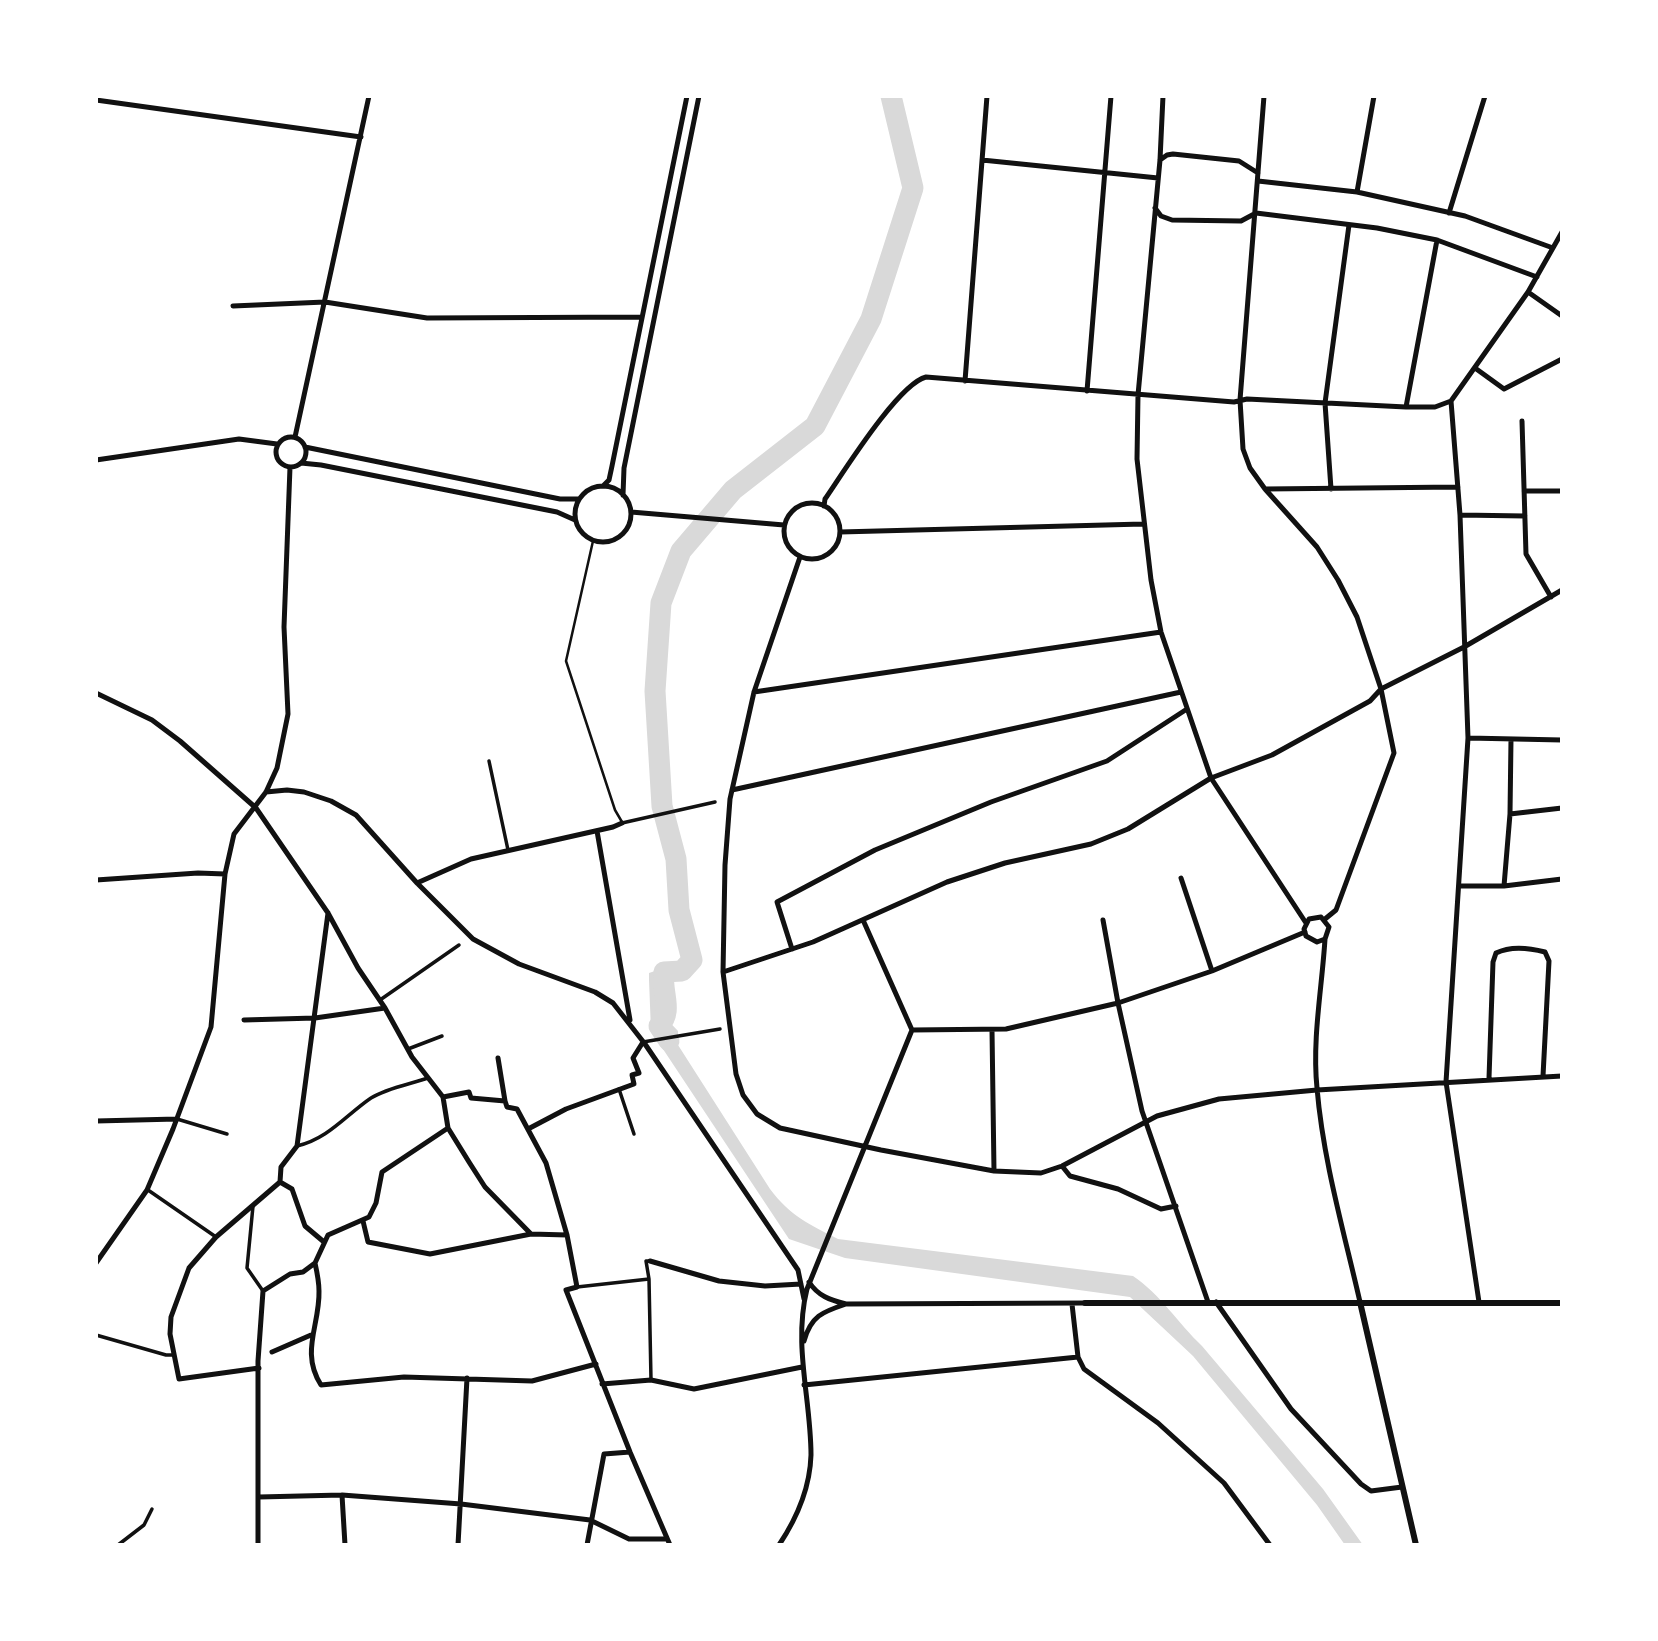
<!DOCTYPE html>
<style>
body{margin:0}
#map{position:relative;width:1658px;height:1641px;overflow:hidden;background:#fff;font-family:"Titillium Web",sans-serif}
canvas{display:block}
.frame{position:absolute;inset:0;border:98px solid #fff;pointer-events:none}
</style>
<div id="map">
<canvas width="1658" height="1641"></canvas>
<div class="frame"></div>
</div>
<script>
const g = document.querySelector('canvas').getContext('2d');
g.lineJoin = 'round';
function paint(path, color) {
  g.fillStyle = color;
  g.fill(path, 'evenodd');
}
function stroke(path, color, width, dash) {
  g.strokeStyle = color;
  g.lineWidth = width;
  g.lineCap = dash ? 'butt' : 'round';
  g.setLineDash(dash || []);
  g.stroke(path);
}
const water = new Path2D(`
 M 655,971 L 658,1010 L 678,1031 L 678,1045 L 770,1189 C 790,1216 809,1224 838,1239 L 1133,1276 C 1160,1294 1178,1323 1202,1346 L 1323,1489 L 1363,1545 L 1345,1545 L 1317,1505 L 1193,1356 L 1130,1297 L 845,1258 L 789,1239 L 651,1031 L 649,980 L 649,973 Z`);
const river = new Path2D(`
 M 669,1041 L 659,1026 C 674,1010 661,994 664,972 L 682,971 L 692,960 L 679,910 L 676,859 L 662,806 L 655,691 L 661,603 L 681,551 L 733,490 L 815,426 L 871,319 L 913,188 L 891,96`);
const service = new Path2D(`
 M 593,541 L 566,661 L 615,810 L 622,822`);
const pedestrian = new Path2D(`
 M 489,761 L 508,850
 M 622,823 L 715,802
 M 380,1000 L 459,945
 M 643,1042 L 720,1029
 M 408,1049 L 442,1036
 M 619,1089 L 634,1134
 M 177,1119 L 227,1134
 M 297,1146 C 328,1139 346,1115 371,1098 C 387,1088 411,1084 428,1078
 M 148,1190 L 216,1237
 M 253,1206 L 247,1268 L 263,1291
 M 649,1279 L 651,1380
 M 577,1287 L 649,1279 L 646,1261 L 650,1261
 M 96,1335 L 166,1355 L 174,1355
 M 118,1545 L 144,1525 L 152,1509`);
const minor = new Path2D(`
 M 1163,96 L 1160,160 L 1138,395 L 1137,459 L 1151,580 L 1161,632 L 1211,778 L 1306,923
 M 1264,96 L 1240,400 L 1243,449 L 1250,468 L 1265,489 L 1317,547 L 1338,580 L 1357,617 L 1381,689 L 1394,753 L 1336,910 L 1325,919
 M 96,100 L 361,137
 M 982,160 L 1158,178
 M 1160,160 L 1167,155 L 1173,154 L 1239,161 L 1258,173
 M 1258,181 L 1357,192 L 1465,216 L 1553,248
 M 1357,192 L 1374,96
 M 1155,208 L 1161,216 L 1172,220 L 1241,221 L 1256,213 L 1377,228 L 1437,240 L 1537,277
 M 1449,213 L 1485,96
 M 1528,292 L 1562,316
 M 233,306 L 325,302 L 427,318 L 642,317
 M 1475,368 L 1504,389 L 1562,359
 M 965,381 L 987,96
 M 1087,391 L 1111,96
 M 1451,401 L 1460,515 L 1468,738 L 1446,1082 L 1479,1302
 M 1451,401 L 1528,292 L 1562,232
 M 1406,407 L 1437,240
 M 1522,421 L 1526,554 L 1551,597
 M276 452a15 15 0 1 1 30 0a15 15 0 1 1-30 0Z
 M 295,437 L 369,96
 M 305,447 L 560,499 L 579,499
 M 96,460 L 239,439 L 277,444
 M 301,463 L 321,465 L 557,512 L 575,520
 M 603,486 L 609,480 L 612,466 L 687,96
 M575 514a28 28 0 1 1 56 0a28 28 0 1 1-56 0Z
 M 1265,489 L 1458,487
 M 1331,489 L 1325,403 L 1349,225
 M 1524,491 L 1562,491
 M 623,495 L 624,468 L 699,96
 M784 531a28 28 0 1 1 56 0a28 28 0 1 1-56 0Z
 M 824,506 L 825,499 C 843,473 898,384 926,377 L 1234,402 L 1247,399 L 1406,407 L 1435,407 L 1451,401
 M 631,512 L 784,525
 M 1460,515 L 1525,516
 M 840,532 L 1143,524
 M 800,557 L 754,692 L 730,799 L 725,865 L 723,972 L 736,1074 L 743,1095 L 757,1114 L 780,1128 L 881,1150 L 994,1171 L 1041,1173 L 1062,1166 L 1157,1116 L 1219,1099 L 1317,1090 L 1562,1076
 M 754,692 L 1161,632
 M 96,693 L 152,720 L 180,741 L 256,808 L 328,913 L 358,968 L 385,1008 L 412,1057 L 443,1097 L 448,1128 L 469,1162 L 485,1187 L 531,1234
 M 1468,738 L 1562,740
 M 732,790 L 1181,692
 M 266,792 L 287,790 L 304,792 L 331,801 L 356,815 L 417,883 L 473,939 L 519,964 L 595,992 L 613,1003 L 645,1044 L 798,1270 L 804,1299
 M 1510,814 L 1562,808
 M 597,831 L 630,1020
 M 1181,878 L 1212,971
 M 96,880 L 198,873 L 225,874
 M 417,883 L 471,859 L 613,827 L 622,823
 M 1459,886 L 1504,886 L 1562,879
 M 1504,886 L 1510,814 L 1511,739
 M 1103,920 L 1118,1003 L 1142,1111 L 1208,1302
 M 1325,939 L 1317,942 L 1306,936 L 1304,929 L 1309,919 L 1321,917 L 1329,927 L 1325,939 C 1322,988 1312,1039 1317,1088 C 1323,1160 1344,1232 1360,1302
 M 792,949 L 777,902 L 875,850 L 991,802 L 1107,761 L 1187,709
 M 723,972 L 813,942 L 947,882 L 1005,863 L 1091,844 L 1128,829 L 1211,778 L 1272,755 L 1370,701 L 1381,689 L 1464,647 L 1562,590
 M 244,1020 L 315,1018 L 385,1008
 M 912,1030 L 1006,1029 L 1118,1003 L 1212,971 L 1305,932
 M 992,1030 L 994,1171
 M 498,1058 L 505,1101
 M 1489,1078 L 1493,962 L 1496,953 C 1510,946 1530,948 1545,952 L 1549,961 L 1543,1076
 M 443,1097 L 469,1092 L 471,1098 L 505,1101
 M 505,1101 L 507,1107 L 517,1109 L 546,1163 L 567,1235 L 577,1287 L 566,1290 L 630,1452 L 670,1545
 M 96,1121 L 177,1119
 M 528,1129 L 566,1109 L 634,1084 L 632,1075 L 639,1073 L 633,1058 L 643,1042
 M 1062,1166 L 1070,1176 L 1118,1189 L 1161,1209 L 1176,1206
 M 280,1182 L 281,1167 L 297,1146 L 328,913
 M 280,1182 L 292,1189 L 305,1226 L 324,1242
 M 363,1221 L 368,1242 L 430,1254 L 531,1234 L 567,1235
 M 650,1261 L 719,1281 L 765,1286 L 801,1284
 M 96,1263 L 147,1190 L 173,1129 L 211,1027 L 225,874 L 234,834 L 266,792 L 277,768 L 288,714 L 284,627 L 290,467
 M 315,1263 C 317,1272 319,1282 319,1291 C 320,1325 300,1352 321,1385 L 404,1377 L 532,1381 L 596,1364
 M 809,1282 C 818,1296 830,1300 846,1304 L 1085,1303
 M 1216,1302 L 1291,1409 L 1361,1484 L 1371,1491 L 1402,1487
 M 1072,1304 L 1078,1357 L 1084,1369 L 1158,1423 L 1224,1483 L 1270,1545
 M 804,1341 C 811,1316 822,1312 846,1304
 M 272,1352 L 311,1335
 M 259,1368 L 179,1379 L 170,1334 L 171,1317 L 189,1268 L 216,1237 L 280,1182
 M 602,1384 L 651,1380 L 694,1389 L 802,1367
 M 804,1385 L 1078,1357
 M 342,1495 L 345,1545
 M 259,1497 L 342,1495 L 461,1504 L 590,1520 L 629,1539 L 666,1539
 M 258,1545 L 258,1361 L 263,1291 L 290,1274 L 303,1272 L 315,1263 L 328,1235 L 369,1217 L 376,1203 L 382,1172 L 448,1128
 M 458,1545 L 467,1378
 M 587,1545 L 604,1454 L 630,1452
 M 779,1545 C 797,1518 810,1488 811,1455 C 811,1399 793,1345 807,1289 L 912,1030 L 863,920`);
const tertiary = new Path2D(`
 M 1360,1302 L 1416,1545
 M 1085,1303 L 1562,1303`);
paint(water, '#d9d9d9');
stroke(river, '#d9d9d9', 21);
stroke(service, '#111', 2.5);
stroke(pedestrian, '#111', 3.5);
stroke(minor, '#111', 5);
stroke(tertiary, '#111', 6);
</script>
